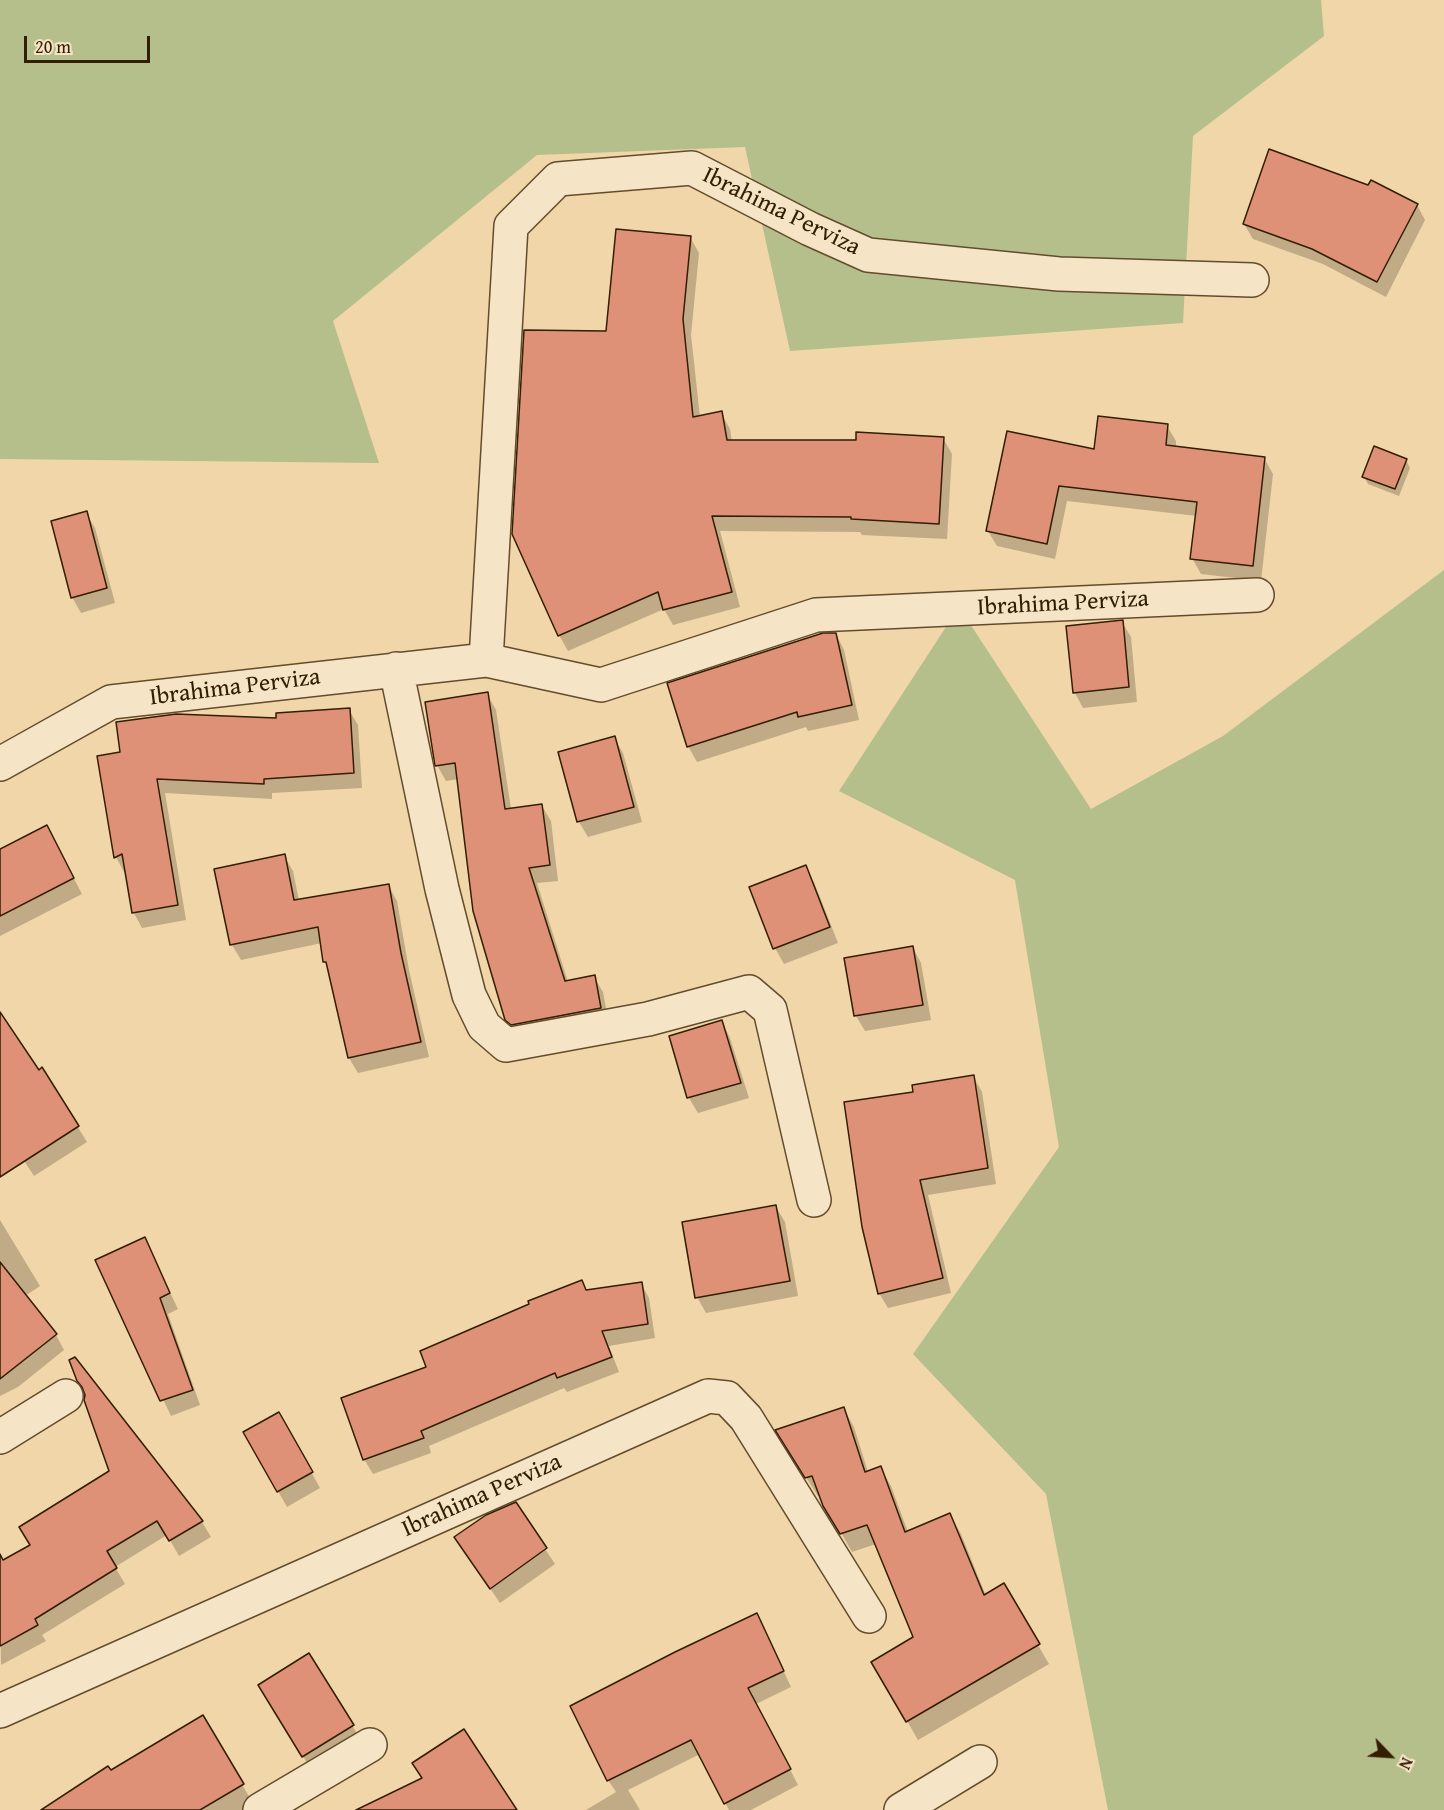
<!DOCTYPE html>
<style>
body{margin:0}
#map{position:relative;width:1444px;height:1810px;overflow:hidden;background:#f0d6a8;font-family:"Gentium Book Plus",serif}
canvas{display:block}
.north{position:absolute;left:1360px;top:1726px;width:60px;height:60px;-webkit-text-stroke:4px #f5e4c6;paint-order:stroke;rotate:115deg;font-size:16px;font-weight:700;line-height:24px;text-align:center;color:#331e02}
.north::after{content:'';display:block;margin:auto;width:21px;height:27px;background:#331e02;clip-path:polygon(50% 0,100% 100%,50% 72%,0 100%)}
.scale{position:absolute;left:24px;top:36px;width:126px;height:27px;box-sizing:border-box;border:3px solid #331e02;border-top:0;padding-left:8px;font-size:18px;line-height:21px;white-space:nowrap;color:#331e02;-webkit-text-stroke:4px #f5e4c6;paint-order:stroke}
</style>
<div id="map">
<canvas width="1444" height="1810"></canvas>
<div class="north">N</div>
<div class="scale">20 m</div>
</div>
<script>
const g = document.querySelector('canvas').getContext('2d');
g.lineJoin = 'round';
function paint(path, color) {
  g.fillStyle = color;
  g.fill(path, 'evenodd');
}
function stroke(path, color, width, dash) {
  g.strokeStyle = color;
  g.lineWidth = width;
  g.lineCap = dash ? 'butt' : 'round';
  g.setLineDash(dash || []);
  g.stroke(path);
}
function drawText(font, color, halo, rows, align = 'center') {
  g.font = font + ' "Gentium Book Plus",serif';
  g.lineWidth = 4.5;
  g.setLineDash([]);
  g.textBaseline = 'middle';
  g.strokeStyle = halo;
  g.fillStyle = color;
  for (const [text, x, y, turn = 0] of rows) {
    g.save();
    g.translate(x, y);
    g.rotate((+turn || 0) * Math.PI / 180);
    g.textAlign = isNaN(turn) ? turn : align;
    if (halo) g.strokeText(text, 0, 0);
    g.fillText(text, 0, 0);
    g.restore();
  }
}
const green = new Path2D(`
 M 0,0 L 1321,0 L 1324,36 L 1193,136 L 1183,323 L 790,351 L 745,147 L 537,155 L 333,321 L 379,463 L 0,459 Z
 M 1444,570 L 1444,1810 L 1108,1810 L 1046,1494 L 913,1354 L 1059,1147 L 1015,880 L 839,791 L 959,607 L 1091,809 L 1223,736 Z`);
const shadow = new Path2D(`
 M 1417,205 L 1425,220 L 1386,297 L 1323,264 L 1253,239 L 1244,224 Z
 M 690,237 L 699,253 L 691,335 L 700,417 L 721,413 L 730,429 L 732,442 L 943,438 L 952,454 L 947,539 L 862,535 L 860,532 L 720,531 L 740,607 L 673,625 L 664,609 L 568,651 L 559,635 L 608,332 Z
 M 1167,426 L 1176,441 L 1176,448 L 1264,458 L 1273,474 L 1261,581 L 1201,574 L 1192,558 L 1197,516 L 1067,501 L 1055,559 L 997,546 L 988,531 L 1095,451 Z
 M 1406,460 L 1410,468 L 1399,496 L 1368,484 L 1364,477 Z
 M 86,513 L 95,528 L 115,603 L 81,613 L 72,597 Z
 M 1122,622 L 1131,637 L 1137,702 L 1083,708 L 1075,693 L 1068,628 Z
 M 836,634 L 844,650 L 859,720 L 808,731 L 806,727 L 697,762 L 688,746 Z
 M 487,694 L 496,710 L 511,809 L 542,806 L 551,821 L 558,881 L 537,883 L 568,982 L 594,977 L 603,992 L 609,1024 L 516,1035 L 507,1019 L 459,779 L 446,781 L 437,765 Z
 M 349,710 L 358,725 L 362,788 L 272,793 L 272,799 L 165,793 L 186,920 L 142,928 L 134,913 L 126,871 L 124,872 L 116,857 L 99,757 Z
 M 614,738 L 623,753 L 642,822 L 588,837 L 579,822 L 560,753 Z
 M 55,842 L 82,894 L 0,936 L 0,851 Z
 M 284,856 L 293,871 L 299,901 L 388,885 L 397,901 L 409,970 L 429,1057 L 358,1073 L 349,1058 L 330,971 L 325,962 L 322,943 L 241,960 L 232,945 L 216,870 Z
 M 805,867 L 814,882 L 838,943 L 784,964 L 775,948 Z
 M 913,948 L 921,963 L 931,1020 L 865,1031 L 856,1016 L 846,959 Z
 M 0,1015 L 38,1072 L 42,1069 L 87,1142 L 34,1176 L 15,1147 L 0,1158 Z
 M 722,1022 L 730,1038 L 749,1098 L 698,1113 L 689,1098 L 671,1038 Z
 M 973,1076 L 982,1092 L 996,1184 L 928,1195 L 951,1293 L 888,1308 L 879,1293 L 915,1093 Z
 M 776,1207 L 785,1222 L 798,1296 L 706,1313 L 697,1297 Z
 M 0,1220 L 40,1286 L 25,1296 L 56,1335 L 64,1350 L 18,1387 L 0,1396 Z
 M 144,1239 L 178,1309 L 168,1314 L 200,1405 L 171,1416 L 97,1260 Z
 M 582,1282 L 587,1292 L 641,1283 L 649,1298 L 655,1338 L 609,1346 L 619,1372 L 567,1392 L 564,1388 L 429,1446 L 431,1453 L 373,1474 L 364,1459 L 428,1368 Z
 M 74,1359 L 202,1522 L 211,1537 L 179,1556 L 167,1535 L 115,1567 L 125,1584 L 42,1635 L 46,1641 L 1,1665 L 0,1564 L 32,1546 L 110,1472 Z
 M 844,1409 L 854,1427 L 868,1472 L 880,1467 L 891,1486 L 908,1532 L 950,1515 L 961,1534 L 986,1596 L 1003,1585 L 1049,1664 L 918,1740 L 873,1662 L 915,1637 L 876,1544 L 852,1552 L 820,1495 L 818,1496 L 788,1449 Z
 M 279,1414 L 320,1488 L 287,1507 L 245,1432 Z
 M 515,1504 L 555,1564 L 500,1603 L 456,1538 Z
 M 765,1631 L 791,1687 L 756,1704 L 798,1785 L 751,1810 L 729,1810 L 700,1754 L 628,1790 L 640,1810 L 586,1810 L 616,1792 L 608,1780 Z
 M 269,1701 L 352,1725 L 361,1741 L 312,1771 Z
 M 202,1717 L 257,1810 L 44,1810 L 110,1772 Z`);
const building = new Path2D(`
 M 1269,149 L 1368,185 L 1371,180 L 1418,204 L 1377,282 L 1312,249 L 1243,224 Z
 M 616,229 L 691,236 L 683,319 L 693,417 L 722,411 L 727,440 L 856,440 L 856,432 L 944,437 L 939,524 L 851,519 L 851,517 L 712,516 L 732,592 L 663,610 L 658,592 L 558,636 L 512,534 L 524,330 L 606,331 Z
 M 1098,416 L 1168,424 L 1166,445 L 1265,457 L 1253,566 L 1190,559 L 1197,502 L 1059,486 L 1047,544 L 986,531 L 1007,431 L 1094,449 Z
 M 1374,446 L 1407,459 L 1395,489 L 1362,477 Z
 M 87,511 L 107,588 L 71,598 L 51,521 Z
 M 1123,620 L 1129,687 L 1073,693 L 1066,626 Z
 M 823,633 L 836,633 L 852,705 L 798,717 L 797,712 L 687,747 L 667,683 Z
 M 488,692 L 505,809 L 542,804 L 550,865 L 529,868 L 565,981 L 595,975 L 601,1008 L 511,1025 L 505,1020 L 473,911 L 455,763 L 435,766 L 425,702 Z
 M 350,708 L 354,773 L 264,779 L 264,784 L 157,779 L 178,905 L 132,913 L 122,854 L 114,858 L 97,756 L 120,752 L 116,722 L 176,714 L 276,718 L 276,713 Z
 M 615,736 L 634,807 L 577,822 L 558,752 Z
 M 47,825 L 74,878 L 0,916 L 0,849 Z
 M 285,854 L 294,900 L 389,884 L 401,953 L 421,1042 L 348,1058 L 326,962 L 323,962 L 318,927 L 230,945 L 214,869 Z
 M 806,865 L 830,927 L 773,949 L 749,887 Z
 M 913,946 L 923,1005 L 854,1016 L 844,958 Z
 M 0,1012 L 39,1070 L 42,1067 L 79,1126 L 0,1177 Z
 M 722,1020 L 741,1083 L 687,1098 L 669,1036 Z
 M 974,1075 L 988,1168 L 920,1180 L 943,1278 L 878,1294 L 862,1227 L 844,1102 L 913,1092 L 912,1085 Z
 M 776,1205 L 790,1281 L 695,1298 L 682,1222 Z
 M 145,1237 L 170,1293 L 160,1298 L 193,1390 L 160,1401 L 95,1260 Z
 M 0,1262 L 57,1334 L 0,1379 Z
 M 582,1280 L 586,1290 L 642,1282 L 648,1324 L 602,1331 L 612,1357 L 557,1378 L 555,1373 L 421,1431 L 424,1438 L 363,1460 L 341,1398 L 426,1367 L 420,1351 L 529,1304 L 528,1301 Z
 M 75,1357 L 203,1521 L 169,1541 L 157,1521 L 107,1551 L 117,1568 L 35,1619 L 38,1625 L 0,1646 L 0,1554 L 3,1560 L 30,1545 L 19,1527 L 109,1471 L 84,1400 L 85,1395 L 82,1387 L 77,1381 L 69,1360 Z
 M 844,1407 L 865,1472 L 881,1466 L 905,1532 L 950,1513 L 984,1595 L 1004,1583 L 1040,1644 L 906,1722 L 871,1662 L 913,1637 L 867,1525 L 840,1534 L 823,1506 L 812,1476 L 805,1478 L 775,1430 Z
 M 279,1412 L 313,1472 L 277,1492 L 243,1432 Z
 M 516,1502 L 547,1548 L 490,1589 L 454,1537 L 486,1515 Z
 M 757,1613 L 784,1671 L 748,1688 L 791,1769 L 724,1804 L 691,1740 L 607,1781 L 570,1706 L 675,1652 Z
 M 309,1653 L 354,1725 L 302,1757 L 258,1685 Z
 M 203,1715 L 244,1784 L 200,1810 L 41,1810 L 108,1766 L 111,1770 Z
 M 464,1729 L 517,1810 L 356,1810 L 422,1778 L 412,1763 Z`);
const street = new Path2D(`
 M 486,660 L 511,226 L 558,179 L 692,168 L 810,229 L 868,255 L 1059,274 L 1252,280
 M 396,669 L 442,889 L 469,995 L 484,1026 L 506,1045 L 648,1019 L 749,992 L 770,1010 L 814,1200
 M 0,764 L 111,702 L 486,660 L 601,685 L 816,615 L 1257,595
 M 0,1437 L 66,1396
 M 0,1711 L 708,1396 L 727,1398 L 746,1418 L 869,1616
 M 260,1810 L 370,1745
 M 901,1810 L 980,1762`);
const streetNames = [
 ["Ibrahima Perviza",781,212,26],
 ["Ibrahima Perviza",1063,604,-3],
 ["Ibrahima Perviza",235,688,-7],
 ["Ibrahima Perviza",482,1496,-24]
];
paint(green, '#b5bf8b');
paint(shadow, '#0003');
paint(building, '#df9178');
stroke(building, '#331e02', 1.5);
stroke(street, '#624c2c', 36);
stroke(street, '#f5e4c6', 33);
drawText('24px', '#331e02', '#f5e4c6', streetNames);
</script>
